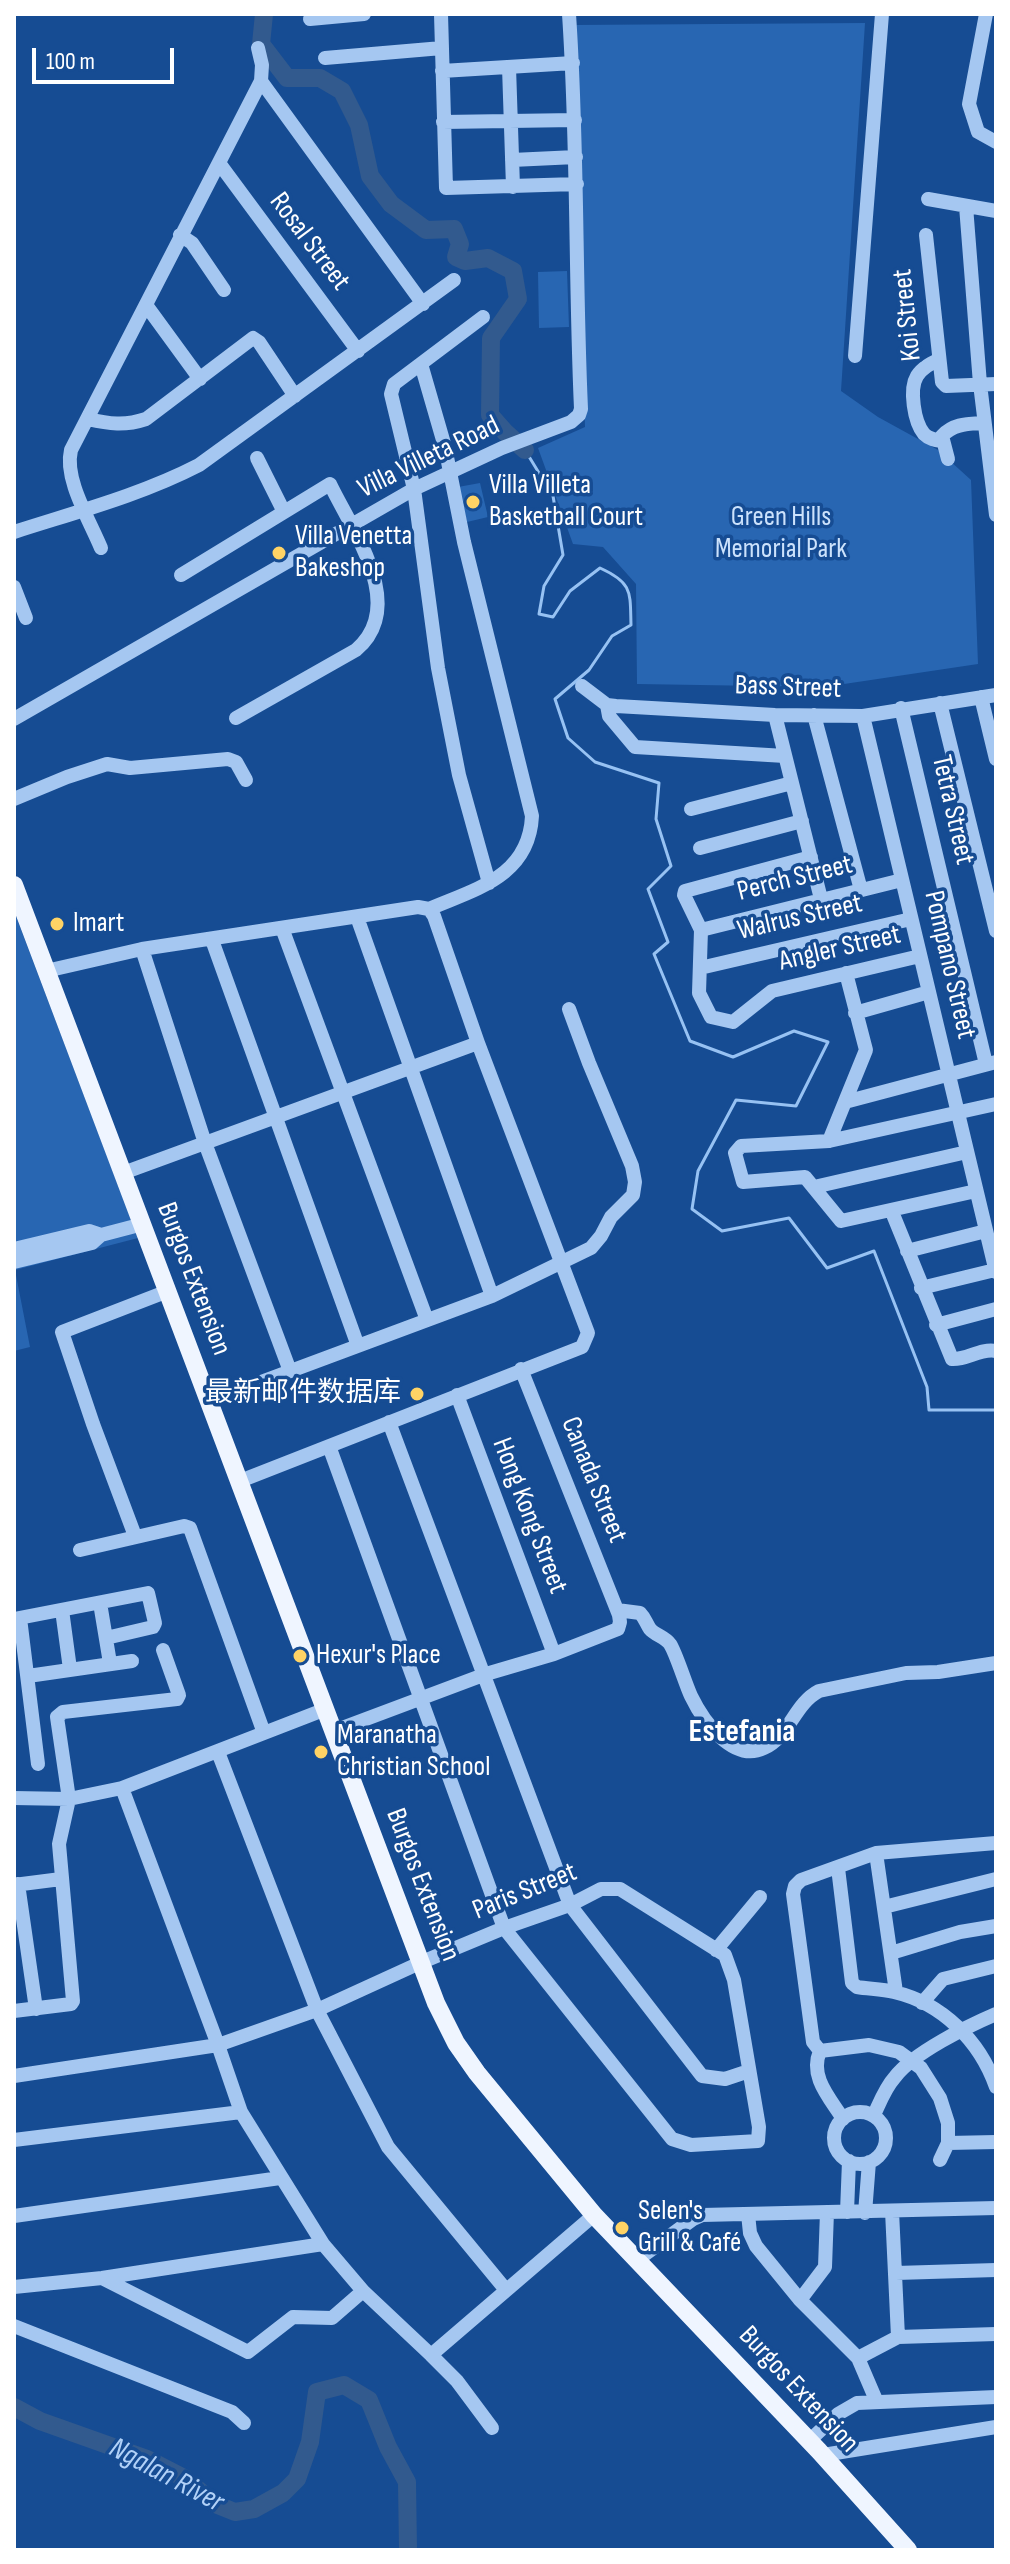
<!DOCTYPE html>
<meta charset="utf-8">
<style>
body{margin:0}
#map{position:relative;width:1010px;height:2564px;overflow:hidden;background:#164c93;font-family:"Sofia Sans Condensed",sans-serif}
canvas{display:block}
.frame{position:absolute;inset:0;border:16px solid #fff;pointer-events:none}
.scale{position:absolute;left:32px;top:48px;width:142px;height:36px;box-sizing:border-box;border:4px solid #fff;border-top:0;padding-left:10px;font-size:24px;line-height:28px;white-space:nowrap;color:#fff;-webkit-text-stroke:6px #164c93;paint-order:stroke}
</style>
<div id="map">
<canvas width="1010" height="2564"></canvas>
<div class="frame"></div>
<div class="scale">100 m</div>
</div>
<script>
const g = document.querySelector('canvas').getContext('2d');
g.lineJoin = 'round';
function paint(path, color) {
  g.fillStyle = color;
  g.fill(path, 'evenodd');
}
function stroke(path, color, width, dash) {
  g.strokeStyle = color;
  g.lineWidth = width;
  g.lineCap = dash ? 'butt' : 'round';
  g.setLineDash(dash || []);
  g.stroke(path);
}
function drawText(font, color, halo, rows, align = 'center') {
  g.font = font + ' "Sofia Sans Condensed","Noto Sans SC",sans-serif';
  g.lineWidth = 7;
  g.setLineDash([]);
  g.textBaseline = 'middle';
  g.strokeStyle = halo;
  g.fillStyle = color;
  for (const [text, x, y, turn = 0] of rows) {
    g.save();
    g.translate(x, y);
    g.rotate((+turn || 0) * Math.PI / 180);
    g.textAlign = isNaN(turn) ? turn : align;
    if (halo) g.strokeText(text, 0, 0);
    g.fillText(text, 0, 0);
    g.restore();
  }
}
const green = new Path2D(`
 M 865,23 L 841,391 L 878,417 L 938,450 L 971,480 L 978,664 L 824,687 L 637,684 L 636,584 L 603,547 L 573,544 L 538,448 L 585,427 L 572,25 Z
 M 567,271 L 569,327 L 539,328 L 538,272 Z
 M 480,483 L 488,517 L 467,522 L 458,487 Z
 M 14,911 L 138,1238 L 15,1270 L 30,1347 L 14,1351 Z`);
const stream = new Path2D(`
 M 525,450 L 553,496 L 563,555 L 544,586 L 539,614 L 553,617 L 570,591 L 600,568 C 633,583 630,592 631,625 L 612,636 L 589,670 L 555,699 L 568,738 L 595,762 L 659,783 L 656,819 L 671,866 L 648,889 L 668,942 L 654,954 L 690,1041 L 733,1057 L 794,1031 L 828,1042 L 796,1106 L 736,1100 L 698,1171 L 692,1209 L 722,1231 L 789,1218 L 827,1268 L 874,1251 L 927,1387 L 929,1410 L 996,1410`);
const river = new Path2D(`
 M 264,14 L 261,44 L 287,78 L 320,78 L 342,91 L 359,125 L 370,176 L 391,204 L 426,230 L 454,229 L 460,244 L 456,257 L 465,261 L 488,258 L 513,271 L 518,299 L 491,338 L 490,415 L 505,432 L 525,450
 M 14,2407 L 40,2421 L 147,2459 L 184,2478 L 215,2504 L 235,2512 L 254,2509 L 283,2493 L 297,2479 L 310,2442 L 317,2392 L 344,2385 L 369,2400 L 388,2447 L 407,2482 L 408,2550`);
const minor = new Path2D(`
 M 441,14 L 446,188 L 577,184
 M 986,14 L 969,104 L 978,132 L 996,142
 M 310,19 L 364,14
 M 325,58 L 442,48
 M 509,67 L 513,187
 M 442,71 L 573,63
 M 261,81 L 423,304
 M 443,122 L 575,120
 M 512,160 L 576,157
 M 219,163 L 358,351
 M 928,199 L 996,211
 M 966,206 L 980,384 L 996,515
 M 180,235 L 192,243 L 224,290
 M 926,235 L 942,382 L 946,386 L 996,384
 M 146,305 L 200,379
 M 483,317 L 394,384 L 391,394 L 414,489 L 438,668 L 459,775 L 489,883
 M 855,356 L 882,14
 M 938,360 C 930,364 922,368 917,376 C 909,389 914,422 924,434 C 929,439 935,440 942,441
 M 421,364 L 445,447 L 464,542 L 532,816 C 529,877 475,889 429,909
 M 88,419 C 109,424 125,426 146,419 L 253,338 L 259,342 L 295,396
 M 257,458 L 284,512
 M 948,459 L 942,436 C 954,423 969,424 984,423
 M 14,532 C 76,512 141,495 199,465 L 454,280
 M 101,548 C 89,519 64,479 71,450 L 261,81 L 262,65 L 258,48
 M 181,575 L 330,484 C 353,532 408,606 356,650 L 236,718
 M 14,587 L 26,618
 M 582,686 L 607,705 L 616,706 L 775,715 L 863,716 L 996,695
 M 981,697 L 996,759
 M 940,703 L 996,931
 M 607,705 L 609,716 L 635,747 L 785,756
 M 901,708 L 986,1064
 M 775,715 L 821,899
 M 814,715 L 861,890
 M 863,716 L 996,1272
 M 14,719 L 414,489 L 502,448 L 571,422 L 579,415 L 581,409 C 575,277 578,146 569,14
 M 14,799 L 67,777 L 107,764 L 130,768 L 228,759 L 236,762 L 246,780
 M 691,809 L 792,783
 M 700,848 L 802,821
 M 811,857 L 685,891 L 684,895 L 701,930 L 699,993 L 711,1017 L 733,1022 L 772,991 L 920,956
 M 357,917 L 492,1296
 M 282,928 L 427,1320
 M 701,930 L 902,880
 M 212,940 L 358,1346
 M 142,949 L 205,1143 L 290,1371
 M 700,968 L 911,919
 M 46,971 L 142,949 L 418,907 L 429,909 L 434,916 L 478,1043 L 588,1333 L 582,1347 L 240,1481
 M 855,1013 L 929,992
 M 845,1102 L 996,1062
 M 829,1141 L 866,1050 L 846,973
 M 123,1173 L 478,1043
 M 814,1187 L 967,1152
 M 976,1191 L 841,1221 L 805,1177 L 743,1182 L 735,1153 L 741,1146 L 829,1141 L 996,1104
 M 892,1212 L 952,1359 C 967,1360 980,1348 996,1351
 M 14,1249 L 89,1231 L 101,1235
 M 907,1251 L 986,1231
 M 14,1262 L 92,1243 L 101,1235 L 143,1224
 M 921,1288 L 995,1270
 M 936,1325 L 996,1309
 M 457,1395 L 554,1654
 M 210,1401 L 492,1296 L 591,1248 L 601,1236 L 611,1217 L 633,1195 L 635,1182 L 632,1166 L 589,1063 L 569,1009
 M 389,1422 L 570,1905 L 702,2076 L 725,2079 L 749,2071
 M 135,1536 L 93,1424 L 62,1332 L 168,1291
 M 80,1550 L 184,1526 L 190,1528 L 264,1733
 M 100,1603 L 110,1663
 M 62,1610 L 70,1669
 M 617,1610 L 640,1613 C 645,1618 646,1623 650,1629 C 655,1635 665,1637 670,1644 C 676,1653 685,1683 691,1696 C 703,1721 733,1763 764,1748 C 790,1736 794,1704 819,1691 L 906,1673 L 938,1672 L 996,1663
 M 20,1618 L 38,1764
 M 14,1619 L 148,1593 L 155,1623 L 153,1627 L 106,1638
 M 28,1676 L 132,1661
 M 334,1731 L 486,1674 L 554,1654 L 618,1629 L 620,1622 L 619,1615 L 521,1369
 M 218,1752 L 317,2010 L 388,2147 L 506,2290
 M 122,1788 L 218,2045 L 241,2112 L 323,2244 L 363,2291 L 431,2355 L 594,2215
 M 14,1798 L 69,1799 L 122,1788 L 326,1709
 M 876,1853 L 896,1992
 M 838,1868 L 852,1983 L 857,1987 C 869,1989 882,1989 894,1992 C 942,2003 980,2041 996,2087
 M 18,1884 L 36,2009
 M 14,1885 L 61,1879
 M 884,1907 L 996,1879
 M 716,1950 L 760,1897
 M 891,1953 L 960,1932 L 996,1926
 M 922,2003 L 943,1979 L 996,1966
 M 14,2011 L 71,2004 L 73,2001 L 59,1844 L 69,1799 L 57,1717 L 63,1712 L 177,1699 L 179,1695 L 163,1650
 M 820,2051 L 869,2045 L 899,2052 L 921,2068 L 940,2098 L 948,2123 L 948,2143 L 940,2160
 M 14,2076 L 218,2045 L 317,2010 L 422,1962 L 504,1928 L 570,1905 L 601,1889 L 620,1889 L 725,1955 L 734,1980 L 759,2127 L 758,2141 L 691,2145 L 672,2139 L 504,1928 L 329,1446
 M834 2138a26 26 0 1 1 52 0a26 26 0 1 1-52 0Z
 M 874,2115 C 880,2102 885,2088 895,2077 C 913,2053 968,2026 996,2014
 M 843,2119 C 830,2098 809,2077 820,2051 L 813,2042 L 793,1894 L 795,1886 L 801,1880 L 876,1853 L 996,1843
 M 14,2140 L 241,2112
 M 948,2143 L 996,2142
 M 892,2211 L 898,2337
 M 847,2212 L 849,2161
 M 865,2213 L 869,2162
 M 748,2214 L 750,2233 L 756,2246 L 800,2300 L 858,2358 L 876,2400
 M 14,2216 L 280,2178
 M 637,2260 L 693,2219 L 702,2215 L 996,2208
 M 896,2273 L 996,2270
 M 102,2278 L 248,2352 L 293,2317 L 332,2318 L 363,2291
 M 14,2287 L 102,2278 L 323,2244
 M 800,2300 L 825,2267 L 827,2212
 M 14,2326 L 232,2412 L 244,2423
 M 431,2355 L 457,2381 L 492,2428
 M 858,2358 L 898,2337 L 996,2334
 M 809,2441 L 838,2414 L 857,2403 L 996,2397
 M 823,2455 L 996,2427`);
const major = new Path2D(`
 M 14,885 L 436,2003 L 456,2043 L 477,2073 L 594,2215 L 819,2451 L 908,2550`);
const markers = [
 [473,502,8,"#ffd365"],
 [279,553,8,"#ffd365"],
 [57,924,8,"#ffd365"],
 [417,1394,8,"#ffd365"],
 [300,1656,8,"#ffd365"],
 [321,1752,8,"#ffd365"],
 [622,2228,8,"#ffd365"]
];
const streetNames = [
 ["Rosal Street",309,242,53],
 ["Koi Street",908,315,-96],
 ["Villa Villeta Road",429,458,-26],
 ["Bass Street",788,688,2],
 ["Tetra Street",952,810,77],
 ["Perch Street",795,879,-14],
 ["Walrus Street",800,918,-13],
 ["Angler Street",840,949,-13],
 ["Pompano Street",949,965,77],
 ["Burgos Extension",193,1279,69],
 ["Canada Street",593,1480,68],
 ["Hong Kong Street",529,1516,69],
 ["Burgos Extension",422,1885,69],
 ["Paris Street",525,1892,-22],
 ["Burgos Extension",798,2390,47]
];
const poiNames = [
 ["Villa Villeta",489,486],
 ["Basketball Court",489,518],
 ["Villa Venetta",295,537],
 ["Bakeshop",295,569],
 ["Imart",73,924],
 ["最新邮件数据库",401,1394,"right"],
 ["Hexur's Place",316,1656],
 ["Maranatha",337,1736],
 ["Christian School",337,1768],
 ["Selen's",638,2212],
 ["Grill & Café",638,2244]
];
const parkNames = [
 ["Green Hills",781,518],
 ["Memorial Park",781,550]
];
const waterNames = [
 ["Ngalan River",166,2476,28]
];
const quarterNames = [
 ["Estefania",742,1733]
];
paint(green, '#2866b2');
stroke(stream, '#97c2f3', 3);
stroke(river, '#325a8e', 18);
stroke(minor, '#a5c7f1', 14);
stroke(major, '#eff5ff', 18);
for (const [x, y, r, color] of markers) {
  const dot = new Path2D();
  dot.arc(x, y, r, 0, 2 * Math.PI);
  g.fillStyle = color;
  g.fill(dot);
  stroke(dot, '#164c93', 3);
}
drawText('28px', '#fff', '#164c93', streetNames);
drawText('28px', '#fff', '#164c93', poiNames, 'left');
drawText('28px', '#cce2fc', '#164c93', parkNames);
drawText('italic 30px', '#b1d1f8', '#164c93', waterNames);
drawText('bold 32px', '#fff', '#164c93', quarterNames);
</script>
